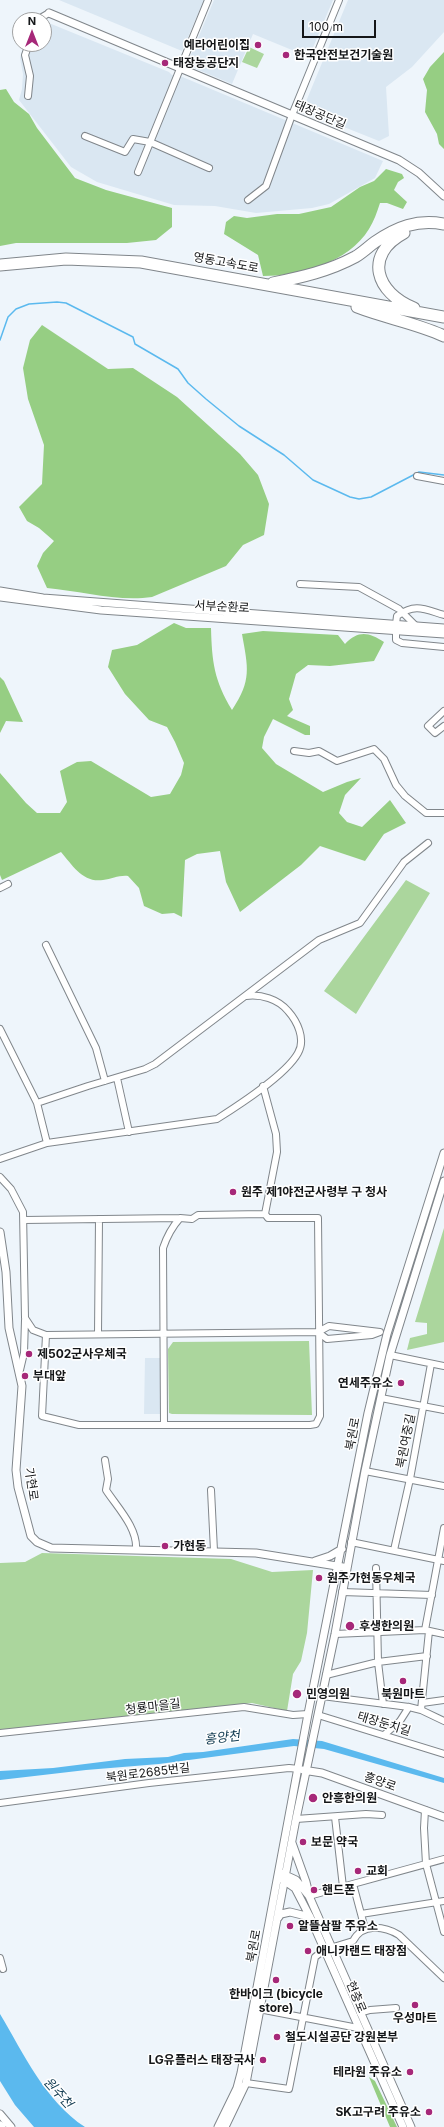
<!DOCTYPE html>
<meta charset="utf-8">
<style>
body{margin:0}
#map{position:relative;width:444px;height:2127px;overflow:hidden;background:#eef5fb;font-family:Inter,sans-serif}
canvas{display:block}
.north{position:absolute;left:12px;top:12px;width:40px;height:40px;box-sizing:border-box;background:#fff;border:1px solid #a1a2a3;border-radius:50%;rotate:0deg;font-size:11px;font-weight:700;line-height:16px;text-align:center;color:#141618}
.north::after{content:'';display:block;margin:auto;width:14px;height:18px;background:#a62879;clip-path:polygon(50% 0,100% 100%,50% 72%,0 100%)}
.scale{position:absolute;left:302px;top:20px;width:74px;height:18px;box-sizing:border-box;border:2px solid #141618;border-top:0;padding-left:5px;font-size:12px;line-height:14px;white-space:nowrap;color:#141618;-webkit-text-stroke:3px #fff;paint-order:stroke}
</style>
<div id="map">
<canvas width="444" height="2127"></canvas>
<div class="north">N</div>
<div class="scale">100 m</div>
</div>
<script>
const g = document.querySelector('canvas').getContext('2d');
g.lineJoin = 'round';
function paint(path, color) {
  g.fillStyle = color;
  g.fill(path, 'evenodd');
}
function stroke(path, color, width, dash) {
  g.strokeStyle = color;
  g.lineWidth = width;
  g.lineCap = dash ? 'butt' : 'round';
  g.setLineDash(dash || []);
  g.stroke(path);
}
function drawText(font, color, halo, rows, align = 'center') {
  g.font = font + ' Inter,"Noto Sans KR",sans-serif';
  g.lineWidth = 3;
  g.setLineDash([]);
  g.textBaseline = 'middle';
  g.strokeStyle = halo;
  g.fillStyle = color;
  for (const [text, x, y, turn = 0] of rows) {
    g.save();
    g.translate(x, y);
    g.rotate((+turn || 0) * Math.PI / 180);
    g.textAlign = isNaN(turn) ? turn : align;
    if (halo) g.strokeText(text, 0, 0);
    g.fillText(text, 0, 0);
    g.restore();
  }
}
const built = new Path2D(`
 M 59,0 L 204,0 L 182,51 Z
 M 214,0 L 333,0 L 309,57 L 253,34 L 232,84 L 189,66 L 188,62 Z
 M 348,0 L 444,0 L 444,32 L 412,67 L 386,87 L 389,136 L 379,141 L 309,113 L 305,104 Z
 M 44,21 L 169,72 L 172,75 L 180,76 L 383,161 L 375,178 L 329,204 L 312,208 L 256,213 L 215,206 L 174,205 L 97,182 L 71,167 L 19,100 L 22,89 L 23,74 L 20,58 L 24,44 L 44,44 Z
 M 145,1358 L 161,1358 L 160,1414 L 144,1414 Z`);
const green = new Path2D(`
 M 249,47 L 264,54 L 257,68 L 242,62 Z
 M 406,880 L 430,893 L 356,1014 L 324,991 Z
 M 444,1228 L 444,1342 L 407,1350 L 410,1338 L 427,1334 L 427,1323 L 415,1322 Z
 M 309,1341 L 312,1415 L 172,1414 L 169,1413 L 168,1349 L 173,1342 Z
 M 42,1553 L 231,1559 L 272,1572 L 313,1570 L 307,1633 L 301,1661 L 293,1674 L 287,1711 L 252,1703 L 21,1731 L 0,1730 L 0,1563 L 25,1562 Z`);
const forest = new Path2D(`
 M 444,52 L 444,149 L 439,144 L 437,134 L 425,112 L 427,90 L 423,79 L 430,67 Z
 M 6,89 L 14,102 L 29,114 L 37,128 L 75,178 L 106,190 L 172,208 L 172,227 L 156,240 L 127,243 L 16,243 L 0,246 L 0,90 Z
 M 386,169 L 402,174 L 404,178 L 398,182 L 394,190 L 407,202 L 403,209 L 387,203 L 380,203 C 377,212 374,221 369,229 C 348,263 300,276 263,276 L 258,255 L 224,234 L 226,222 L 234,216 L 247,218 L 277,214 L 299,214 L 331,207 L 360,187 L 374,181 Z
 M 42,325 L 108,369 L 133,368 L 177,397 L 240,454 L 258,475 L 269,504 L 264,535 L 243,545 L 226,566 L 152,597 C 118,602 81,591 47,588 L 37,566 L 43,553 L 54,541 L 39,528 L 27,521 L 19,507 L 42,484 L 44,445 L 28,399 L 23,368 L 30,340 Z
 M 174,623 L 186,628 L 211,628 C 212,662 214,680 232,710 C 252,680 248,668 242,634 L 263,631 L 338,635 L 345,644 C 358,630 369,632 384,642 L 374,661 L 330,666 L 308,665 L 296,674 L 289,699 L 293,710 L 287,716 L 310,726 L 310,735 L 305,735 L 273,719 L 264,737 L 262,748 L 276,764 L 323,792 L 347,782 L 361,778 L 345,795 L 339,813 L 347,822 L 362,827 L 390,800 L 406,823 L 384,834 L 365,861 L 320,846 L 301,865 L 240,912 L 226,882 L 220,851 L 197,854 L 185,860 L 182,917 L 174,913 L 162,914 L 144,906 L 139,888 L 128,876 C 119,875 112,879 103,880 C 83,883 73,866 61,852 L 2,880 L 0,875 L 0,773 L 26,803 L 37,813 L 60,813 L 67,802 L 60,771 L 77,762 L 91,761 L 151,797 L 170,794 L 181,775 L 184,763 L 175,742 L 167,727 L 149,720 L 125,694 L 108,667 L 112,650 L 137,645 Z
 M 0,677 L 4,681 L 23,722 L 6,721 L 0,733 Z
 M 369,2077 L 375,2081 L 397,2127 L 390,2127 Z`);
const water = new Path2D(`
 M 293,1739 L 322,1741 L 444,1778 L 444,1783 L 324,1749 L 294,1746 L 159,1764 L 86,1770 L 0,1780 L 0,1771 L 53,1768 L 125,1759 L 168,1757 L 184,1753 L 203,1752 Z
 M 0,2014 C 24,2054 45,2101 85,2127 L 34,2127 L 15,2105 L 0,2081 Z`);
const stream = new Path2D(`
 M 0,340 L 8,317 L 16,309 L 29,304 L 57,302 L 66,303 L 133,337 L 135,344 L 178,369 L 188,383 L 206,399 L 239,426 L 284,455 L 313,480 L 350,497 L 359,499 L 371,497 L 419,472 L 444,475`);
const minor = new Path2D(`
 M 37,20 L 49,13
 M 28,96 L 30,76 L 25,55 L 29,44
 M 85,136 L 125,152 L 133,139 L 150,142 L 209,168
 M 138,172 L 208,0
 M 248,200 L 266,186 L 292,115 L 339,0
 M 417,476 L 444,481
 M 300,584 L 359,587 L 399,609 L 416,626
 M 396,624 L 397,616 C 415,603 424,609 444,615
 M 396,631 L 396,640 L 402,643 L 444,647
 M 444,711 L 428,726 L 435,733 L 444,726
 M 294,751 L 309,753 L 319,751 L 337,761 L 374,749 L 384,759 L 396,785 L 405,796 L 426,813 L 444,813
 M 0,888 L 8,884
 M 46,945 L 96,1048 L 105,1081
 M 0,1029 L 37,1103 L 47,1143
 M 117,1078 L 129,1132
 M 263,1086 L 276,1134 L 277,1152 L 265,1214
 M 37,1103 L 88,1086 L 145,1069 L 155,1064 L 319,940 L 360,923 L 404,862 L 428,843
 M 0,1159 L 47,1143 L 217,1119 C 239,1105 286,1075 298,1053 C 306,1039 297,1021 288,1011 C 278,999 261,994 246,996
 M 0,1177 L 11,1189 L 23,1212 L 25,1318 L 33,1330 L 46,1335 L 318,1332
 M 24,1220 L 180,1218
 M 329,1326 L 380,1332 L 372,1335 L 327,1339 L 318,1332 Z
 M 98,1334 L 99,1219
 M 46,1335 L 42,1416 L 79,1425 L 310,1425 L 316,1424 L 320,1416 L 318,1218 L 268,1218 L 265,1214 L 198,1215 L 192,1219 L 180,1218 C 172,1227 167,1236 163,1248 L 164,1425
 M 390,1355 L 444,1366
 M 20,1370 L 24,1353 L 25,1320
 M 381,1398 L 444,1410
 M 105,1460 L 108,1479 L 106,1490 C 117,1507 138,1528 136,1550
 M 365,1471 L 444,1486
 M 211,1490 L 214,1551
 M 351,1542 L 444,1561
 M 394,1550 L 410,1479 L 431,1364
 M 376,1568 L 378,1662 L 383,1704
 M 342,1592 L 432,1595
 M 425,1630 L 444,1528
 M 335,1634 L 425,1630 L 444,1634
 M 326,1675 L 378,1662 L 427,1656
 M 322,1696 L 409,1707 L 421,1710 L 444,1721
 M 422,1703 L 444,1700
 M 421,1710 L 429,1631
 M 318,1715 L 444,1754
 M 0,1733 L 244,1707 L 293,1715 L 308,1714
 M 384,1735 L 400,1721 L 409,1707
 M 0,1803 L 149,1783 L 289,1768 L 299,1769
 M 425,1810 L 424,1828 L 426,1864 L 444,1932
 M 335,1817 L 343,1887
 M 296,1819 L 366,1814 L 382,1815
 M 353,1884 L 365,1929
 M 309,1896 L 444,1859
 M 361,1914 L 444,1901
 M 330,1948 L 353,1941 C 362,1923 384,1926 399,1935 L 444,1978
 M 0,1958 L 3,1969
 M 259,2009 L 358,2028
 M 360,2013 L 370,2010 L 396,2008
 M 246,2083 L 289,2089 L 315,1957 L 324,1950`);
const tertiary = new Path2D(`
 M 49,13 L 399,160 L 419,173 L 444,196
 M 0,591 L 43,598 L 444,628
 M 0,597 L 101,610 L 444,634
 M 0,1232 L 6,1272 L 9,1328 L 22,1386 L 16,1470 L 18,1487 L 31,1536 L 37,1542 L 51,1548 L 256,1553 L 343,1567
 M 315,1561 L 330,1556 L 342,1549
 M 303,1770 L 322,1773 L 444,1817
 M 292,1843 L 306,1882 L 309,1894
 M 283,1874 L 296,1880 L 309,1896 L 411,2127
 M 282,1879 L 295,1888 L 310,1917 L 403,2127
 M 278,1918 L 281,1914 L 290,1912 L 310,1917
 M 0,2114 L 11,2127
 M 0,2125 L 2,2127
 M 218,2127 L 237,2088 L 241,2073 L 308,1714 L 368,1413 L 387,1334 L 444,1153
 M 225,2127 L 246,2083 L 296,1819 L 335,1634 L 365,1471 L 390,1355 L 444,1181`);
const motorway = new Path2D(`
 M 404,233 C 363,255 376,293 414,308
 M 0,265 L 66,259 L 141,262 L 444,317
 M 273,283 C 302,277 329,271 355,257 C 362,253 368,247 375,242 C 397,227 417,219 444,224
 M 357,307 C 385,318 416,323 444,336`);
const markers = [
 [258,45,4,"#a62879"],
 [286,55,4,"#a62879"],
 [165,63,4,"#a62879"],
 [233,1192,4,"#a62879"],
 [29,1354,4,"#a62879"],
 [25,1376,4,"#a62879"],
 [401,1383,4,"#a62879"],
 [165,1546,4,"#a62879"],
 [319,1578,4,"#a62879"],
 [350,1626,5,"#a62879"],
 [403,1681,4,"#a62879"],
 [297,1694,5,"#a62879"],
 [313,1798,5,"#a62879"],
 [303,1842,4,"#a62879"],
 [358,1871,4,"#a62879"],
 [314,1890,4,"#a62879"],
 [290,1926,4,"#a62879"],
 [308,1951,4,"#a62879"],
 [276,1980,4,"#a62879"],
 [415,2005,4,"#a62879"],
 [277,2037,4,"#a62879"],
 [263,2060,4,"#a62879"],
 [410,2072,4,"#a62879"],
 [429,2112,4,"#a62879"]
];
const poiNames = [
 ["예라어린이집",250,45,"right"],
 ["한국안전보건기술원",294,55],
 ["태장농공단지",173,63],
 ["원주 제1야전군사령부 구 청사",241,1192],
 ["제502군사우체국",37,1354],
 ["부대앞",33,1376],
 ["연세주유소",393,1383,"right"],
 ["가현동",173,1546],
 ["원주가현동우체국",327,1578],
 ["후생한의원",359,1626],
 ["민영의원",306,1694],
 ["북원마트",403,1694,"center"],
 ["안흥한의원",322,1798],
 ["보문 약국",311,1842],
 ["교회",366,1871],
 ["핸드폰",322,1890],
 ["알뜰삼팔 주유소",298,1926],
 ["애니카랜드 태장점",316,1951],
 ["한바이크 (bicycle",276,1994,"center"],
 ["store)",276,2008,"center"],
 ["우성마트",415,2018,"center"],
 ["철도시설공단 강원본부",285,2037],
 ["LG유플러스 태장국사",255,2060,"right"],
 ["테라원 주유소",402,2072,"right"],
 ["SK고구려 주유소",421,2112,"right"]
];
const streetNames = [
 ["태장공단길",320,115,23],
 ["영동고속도로",226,263,10],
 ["서부순환로",222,607,3],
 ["북원로",353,1434,-79],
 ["북원여중길",406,1441,-79],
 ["가현로",31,1484,82],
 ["청룡마을길",153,1707,-7],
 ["태장둔치길",384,1724,17],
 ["북원로2685번길",148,1773,-7],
 ["흥양로",380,1782,20],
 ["북원로",254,1946,-79],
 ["현충로",356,1997,67]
];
const waterNames = [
 ["흥양천",222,1738,-7],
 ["원주천",58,2093,48]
];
paint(built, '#dae7f2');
paint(green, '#abd69d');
paint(forest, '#96ce83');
paint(water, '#5bb9ee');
stroke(stream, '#5bb9ee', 1.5);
stroke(minor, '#80868b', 8);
stroke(tertiary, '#80868b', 9);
stroke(motorway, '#80868b', 13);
stroke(minor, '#fff', 6);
stroke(tertiary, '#fff', 7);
stroke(motorway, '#fff', 11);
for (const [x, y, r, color] of markers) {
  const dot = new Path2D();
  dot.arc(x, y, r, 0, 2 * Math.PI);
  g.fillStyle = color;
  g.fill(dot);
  stroke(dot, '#fff', 1.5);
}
drawText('bold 12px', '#141618', '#fff', poiNames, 'left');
drawText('12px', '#141618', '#fff', streetNames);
drawText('italic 13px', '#133c52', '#fff', waterNames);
</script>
